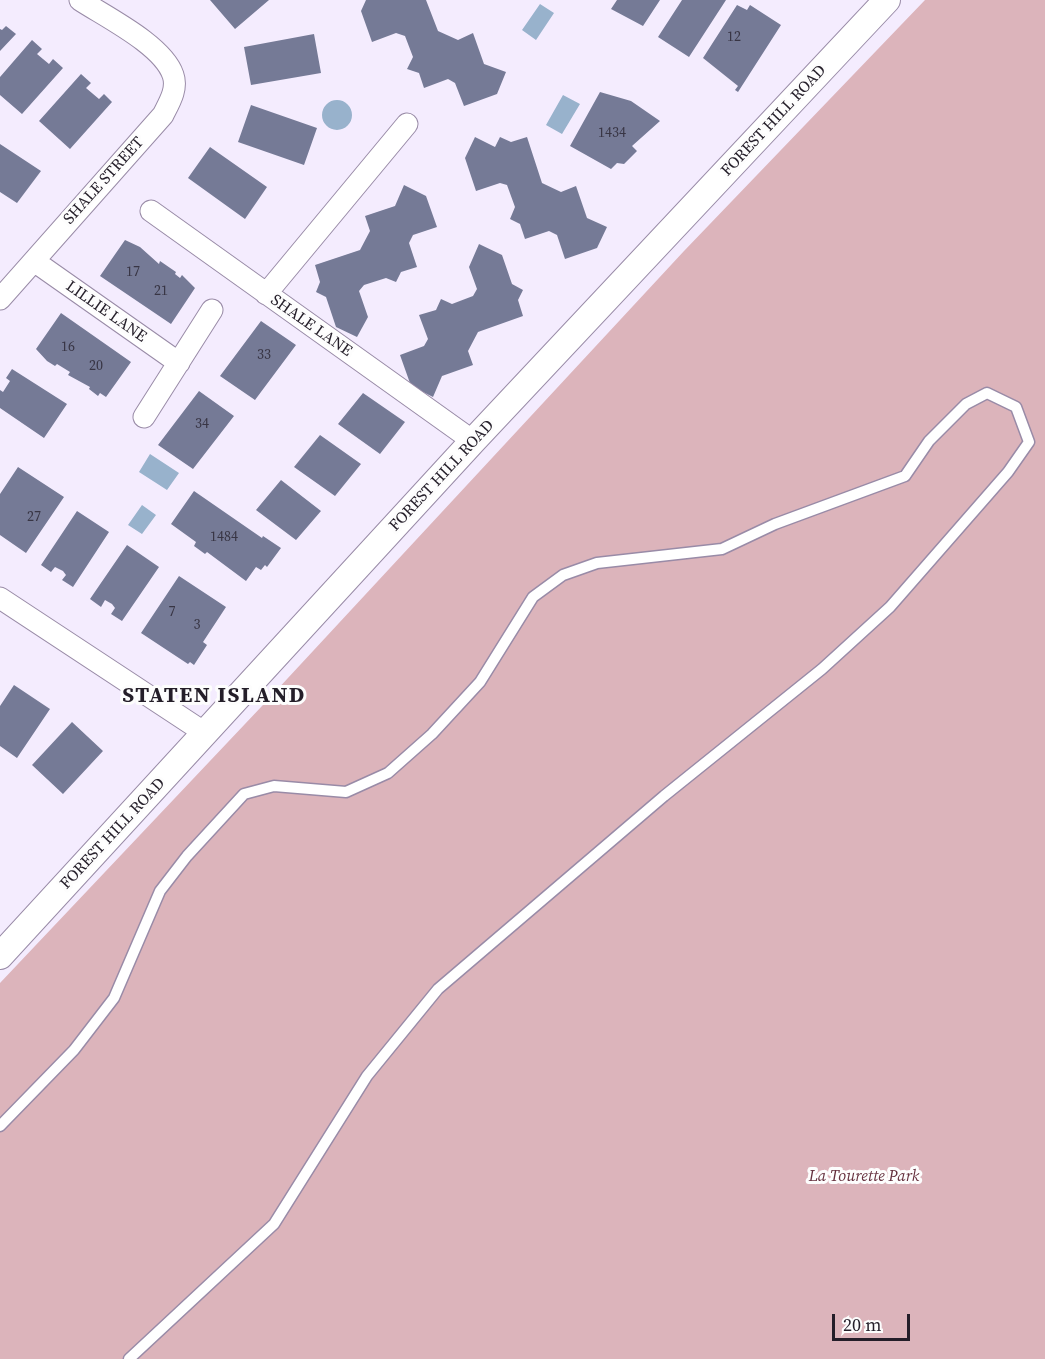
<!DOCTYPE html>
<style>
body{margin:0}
#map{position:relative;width:1045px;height:1359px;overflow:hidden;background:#f4ecfe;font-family:"Source Serif 4",serif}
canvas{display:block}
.scale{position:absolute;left:832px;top:1314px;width:78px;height:27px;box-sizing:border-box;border:3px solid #241e29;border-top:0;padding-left:8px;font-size:18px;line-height:21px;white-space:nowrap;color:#241e29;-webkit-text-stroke:4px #fdfdfd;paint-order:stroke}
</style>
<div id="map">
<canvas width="1045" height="1359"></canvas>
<div class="scale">20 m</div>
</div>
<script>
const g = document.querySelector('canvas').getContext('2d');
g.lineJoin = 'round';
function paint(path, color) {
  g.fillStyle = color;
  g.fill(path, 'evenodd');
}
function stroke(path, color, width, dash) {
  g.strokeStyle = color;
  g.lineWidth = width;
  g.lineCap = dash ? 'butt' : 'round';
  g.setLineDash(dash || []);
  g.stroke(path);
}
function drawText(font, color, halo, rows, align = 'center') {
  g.font = font + ' "Source Serif 4",serif';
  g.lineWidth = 6;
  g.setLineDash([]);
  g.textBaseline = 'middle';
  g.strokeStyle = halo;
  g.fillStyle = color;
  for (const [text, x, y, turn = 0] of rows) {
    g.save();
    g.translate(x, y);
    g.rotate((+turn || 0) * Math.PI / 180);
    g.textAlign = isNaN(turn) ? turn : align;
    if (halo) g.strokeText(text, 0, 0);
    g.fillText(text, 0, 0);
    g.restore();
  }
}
const green = new Path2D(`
 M 925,0 L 1045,0 L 1045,1359 L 0,1359 L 0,983 L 262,706 L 684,251 Z`);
const water = new Path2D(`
 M 540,4 L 554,13 L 536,40 L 522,30 Z
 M 563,95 L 580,104 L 562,134 L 546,125 Z
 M322 115a15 15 0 1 1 30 0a15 15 0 1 1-30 0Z
 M 150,454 L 179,473 L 167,490 L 139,472 Z
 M 142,505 L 156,515 L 142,534 L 128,525 Z`);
const building = new Path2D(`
 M 210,0 L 269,0 L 235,29 Z
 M 366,0 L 426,0 L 438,31 L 458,40 L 473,33 L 484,64 L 506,72 L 497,94 L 464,106 L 455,83 L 448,79 L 424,88 L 419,73 L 407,69 L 413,57 L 405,36 L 396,33 L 372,42 L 361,11 Z
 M 617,0 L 660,0 L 643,26 L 611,9 Z
 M 682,0 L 726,0 L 689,57 L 658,37 Z
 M 737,5 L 747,10 L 750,5 L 781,25 L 738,92 L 735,90 L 738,86 L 703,58 Z
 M 6,26 L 16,34 L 0,51 L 0,29 L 2,30 Z
 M 314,34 L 321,73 L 251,85 L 244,47 Z
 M 32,40 L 42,49 L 37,54 L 49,64 L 53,59 L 63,68 L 22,114 L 0,95 L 0,77 Z
 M 81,74 L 91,83 L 86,88 L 99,99 L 104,94 L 112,102 L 70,149 L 39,121 Z
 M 600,92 L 631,101 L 660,121 L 632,146 L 637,151 L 624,164 L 617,163 L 611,169 L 570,146 Z
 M 251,105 L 317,128 L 304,165 L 238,142 Z
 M 475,137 L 495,147 L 500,137 L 511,142 L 527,137 L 542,183 L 561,192 L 576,186 L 587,218 L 607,227 L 597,248 L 565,259 L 557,235 L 549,231 L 525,239 L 520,224 L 510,219 L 515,207 L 507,185 L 500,183 L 476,191 L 465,158 Z
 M 0,144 L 41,171 L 17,203 L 0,192 Z
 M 210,147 L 267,187 L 245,219 L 188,178 Z
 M 404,185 L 426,196 L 437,227 L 413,235 L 409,243 L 417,267 L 401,272 L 396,282 L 386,278 L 364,285 L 359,291 L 368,317 L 357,337 L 336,327 L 326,297 L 316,292 L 320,282 L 315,265 L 360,250 L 370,231 L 365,216 L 395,206 Z
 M 125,240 L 140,247 L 159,264 L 160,261 L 176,272 L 175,274 L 180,278 L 182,275 L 195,288 L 171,324 L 100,276 Z
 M 479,244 L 502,255 L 512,284 L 523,290 L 518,300 L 523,316 L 478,332 L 468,351 L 473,365 L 442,376 L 433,397 L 411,386 L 400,355 L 424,346 L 428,339 L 419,315 L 436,310 L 441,299 L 452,304 L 473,296 L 477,289 L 469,267 Z
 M 61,313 L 131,362 L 106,397 L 100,393 L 98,396 L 89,389 L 90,387 L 68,375 L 70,372 L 57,364 L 55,366 L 47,361 L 36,349 Z
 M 261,321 L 296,345 L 255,400 L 220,376 Z
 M 12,369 L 67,404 L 44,438 L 0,408 L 0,390 L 3,392 L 10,381 L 6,378 Z
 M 199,391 L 234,416 L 193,469 L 158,445 Z
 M 363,393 L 405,422 L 380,454 L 338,424 Z
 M 320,435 L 361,464 L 335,496 L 294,467 Z
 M 18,467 L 64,497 L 26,553 L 0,535 L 0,494 Z
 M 281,480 L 321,511 L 296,540 L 256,510 Z
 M 194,491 L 262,538 L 263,536 L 281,548 L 267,567 L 265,565 L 261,570 L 256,567 L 246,581 L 207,552 L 205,554 L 194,546 L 196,542 L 171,524 Z
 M 77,511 L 109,532 L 73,587 L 62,580 L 66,575 L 63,571 L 55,567 L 51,572 L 41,565 Z
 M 127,545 L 159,567 L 122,621 L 111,614 L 115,608 L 112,604 L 105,600 L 101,607 L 90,599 Z
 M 179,576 L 226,607 L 203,642 L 207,645 L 194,665 L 190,662 L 188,664 L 141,633 Z
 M 14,685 L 50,709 L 17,758 L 0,746 L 0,706 Z
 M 72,722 L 103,751 L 63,794 L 32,765 Z`);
const service = new Path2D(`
 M 0,1126 L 74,1050 L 114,998 L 160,891 L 187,856 L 244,794 L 274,786 L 346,792 L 388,773 L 432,734 L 480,682 L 533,597 L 563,575 L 597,563 L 722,549 L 775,524 L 905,476 L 929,441 L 966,404 L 987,393 L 1016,407 L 1029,442 L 1008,472 L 890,607 L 822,669 L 664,796 L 438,989 L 367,1076 L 274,1224 L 129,1359`);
const minor = new Path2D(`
 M 151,211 L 473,441
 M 34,261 L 179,363
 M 266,294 L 407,124
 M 0,299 L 163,115 C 169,103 178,89 173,75 C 163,45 106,17 80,0
 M 144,417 L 212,310
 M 0,598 L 205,733`);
const tertiary = new Path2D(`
 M 0,956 L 473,441 L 887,0`);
const numberNames = [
 ["12",734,37],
 ["1434",612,133],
 ["17",133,272],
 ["21",161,291],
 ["16",68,347],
 ["33",264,355],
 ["20",96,366],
 ["34",202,424],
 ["27",34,517],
 ["1484",224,537],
 ["7",172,612],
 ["3",197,625]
];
const streetNames = [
 ["FOREST HILL ROAD",774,121,-47],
 ["SHALE STREET",104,181,-48],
 ["LILLIE LANE",106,312,35],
 ["SHALE LANE",311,326,35],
 ["FOREST HILL ROAD",442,476,-47],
 ["FOREST HILL ROAD",113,834,-47]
];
const parkNames = [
 ["La Tourette Park",864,1177]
];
const districtNames = [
 ["STATEN ISLAND",214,696]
];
paint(green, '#dcb4bb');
paint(water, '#98b2cc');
paint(building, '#757a96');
stroke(service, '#998ba7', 13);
stroke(minor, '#998ba7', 23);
stroke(tertiary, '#998ba7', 28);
stroke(service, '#fff', 10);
stroke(minor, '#fff', 21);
stroke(tertiary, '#fff', 26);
drawText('14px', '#383544', null, numberNames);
drawText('16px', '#241e29', '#fdfdfd', streetNames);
drawText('italic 16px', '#642f3d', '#fdfdfd', parkNames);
g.letterSpacing = '1.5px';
drawText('bold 22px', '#241e29', '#fdfdfd', districtNames);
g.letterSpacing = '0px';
</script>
